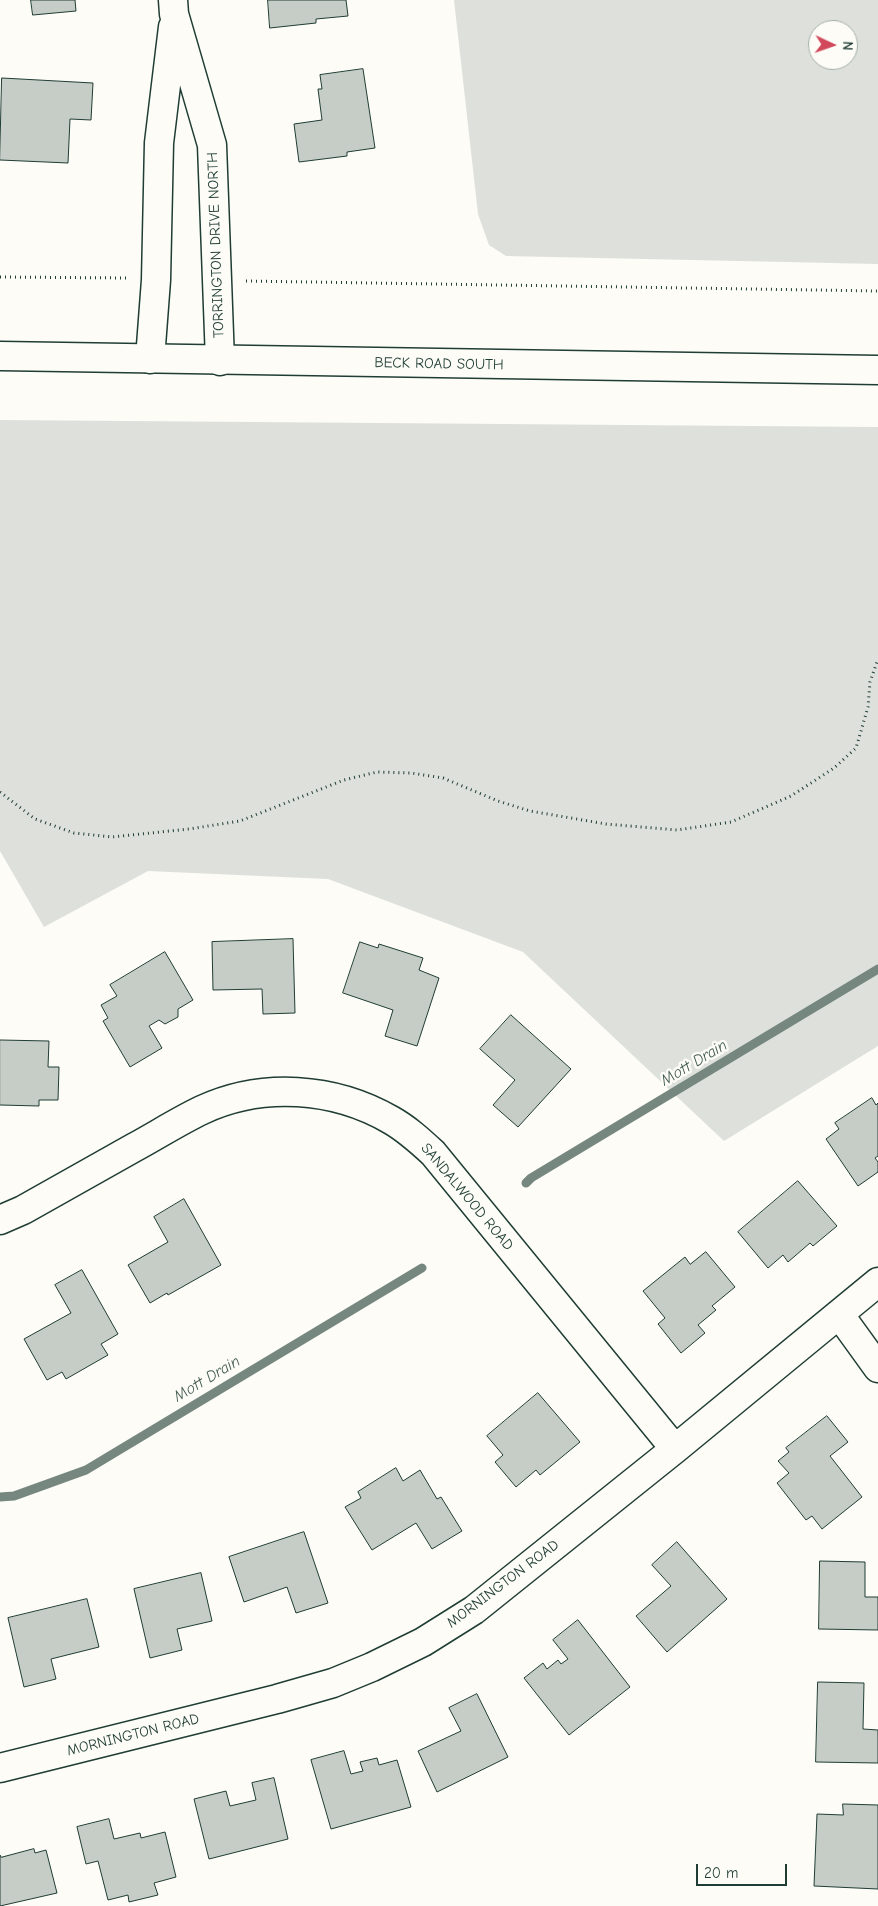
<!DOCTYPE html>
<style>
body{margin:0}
#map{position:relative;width:878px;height:1906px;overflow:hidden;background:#fdfcf7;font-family:"Comic Neue",sans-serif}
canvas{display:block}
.north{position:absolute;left:808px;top:20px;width:50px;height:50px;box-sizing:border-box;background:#fdfcf7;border:1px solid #a4b0a9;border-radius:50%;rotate:93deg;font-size:14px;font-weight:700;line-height:20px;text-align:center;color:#1f3d34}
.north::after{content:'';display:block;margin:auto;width:18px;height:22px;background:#d1495b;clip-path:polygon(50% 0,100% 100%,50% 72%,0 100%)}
.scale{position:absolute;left:696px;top:1864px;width:91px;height:22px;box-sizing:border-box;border:2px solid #1f3d34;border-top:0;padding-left:6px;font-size:15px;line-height:18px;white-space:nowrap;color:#1f3d34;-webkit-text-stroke:4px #fdfcf7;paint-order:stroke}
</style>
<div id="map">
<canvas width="878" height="1906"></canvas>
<div class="north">N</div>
<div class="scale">20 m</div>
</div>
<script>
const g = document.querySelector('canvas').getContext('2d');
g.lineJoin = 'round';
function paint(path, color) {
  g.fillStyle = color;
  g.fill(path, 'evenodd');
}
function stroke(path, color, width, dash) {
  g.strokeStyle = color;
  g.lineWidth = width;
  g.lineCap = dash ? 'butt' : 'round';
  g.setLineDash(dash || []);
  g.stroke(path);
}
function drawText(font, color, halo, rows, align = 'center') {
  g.font = font + ' "Comic Neue",sans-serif';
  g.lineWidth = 5;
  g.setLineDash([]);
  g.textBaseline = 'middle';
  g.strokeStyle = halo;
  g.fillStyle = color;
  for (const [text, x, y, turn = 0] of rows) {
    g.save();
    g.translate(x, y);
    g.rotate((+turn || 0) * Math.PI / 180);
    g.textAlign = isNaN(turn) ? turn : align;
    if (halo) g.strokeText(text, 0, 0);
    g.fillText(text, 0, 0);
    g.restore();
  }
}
const green = new Path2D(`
 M 454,0 L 878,0 L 878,264 L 506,256 L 489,245 L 478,214 ZM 818,30 L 848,30 L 848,60 L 818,60 Z
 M 0,420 L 878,427 L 878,1046 L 724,1141 L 523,952 L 328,879 L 148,871 L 44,927 L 0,851 Z`);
const stream = new Path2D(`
 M 526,1183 L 531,1178 L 878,969
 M 0,1497 L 14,1496 L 86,1470 L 422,1268`);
const building = new Path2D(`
 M 31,0 L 75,0 L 76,11 L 33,15 Z
 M 268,0 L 346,0 L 348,16 L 316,19 L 316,23 L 270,28 Z
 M 363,69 L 375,148 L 347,152 L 347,156 L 299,162 L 294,124 L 322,120 L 318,89 L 322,89 L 320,75 Z
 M 2,78 L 93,83 L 91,120 L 70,119 L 68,163 L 0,160 Z
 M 293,939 L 295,1013 L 263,1014 L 262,989 L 213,990 L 212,942 Z
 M 360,942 L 378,948 L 379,944 L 423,958 L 419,970 L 439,978 L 417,1046 L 385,1036 L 393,1010 L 343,993 Z
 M 165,952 L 193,1000 L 178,1009 L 178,1017 L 165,1024 L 159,1020 L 149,1026 L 162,1048 L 130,1067 L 103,1021 L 108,1018 L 101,1005 L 117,996 L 110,985 Z
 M 511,1015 L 571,1069 L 518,1127 L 493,1105 L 515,1080 L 480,1049 Z
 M 0,1040 L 49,1041 L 48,1067 L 59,1067 L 58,1100 L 39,1100 L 39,1106 L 0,1105 Z
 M 872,1098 L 876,1105 L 878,1103 L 878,1156 L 875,1158 L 878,1162 L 878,1172 L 858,1186 L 826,1139 L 839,1129 L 835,1123 Z
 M 798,1181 L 837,1226 L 813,1246 L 810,1243 L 788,1262 L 783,1255 L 768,1268 L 738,1232 Z
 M 184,1199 L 221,1265 L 168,1295 L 167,1293 L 150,1303 L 128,1265 L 168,1242 L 154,1217 Z
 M 706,1252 L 735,1287 L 712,1306 L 716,1310 L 698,1325 L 705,1333 L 681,1353 L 658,1324 L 665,1318 L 643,1291 L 685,1257 L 690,1264 Z
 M 82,1270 L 118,1334 L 101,1344 L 108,1355 L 66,1379 L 62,1372 L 47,1380 L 24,1339 L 71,1313 L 55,1285 Z
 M 538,1393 L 580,1442 L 540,1475 L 536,1470 L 516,1487 L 495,1462 L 503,1455 L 487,1436 Z
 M 827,1416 L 848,1442 L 830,1456 L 862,1497 L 822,1529 L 812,1516 L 806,1520 L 777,1483 L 789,1473 L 778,1461 L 789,1452 L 786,1448 Z
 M 396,1468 L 403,1481 L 420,1470 L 437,1499 L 441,1497 L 462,1531 L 432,1549 L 416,1523 L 372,1550 L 345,1507 L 361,1498 L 358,1492 Z
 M 304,1532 L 328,1603 L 296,1613 L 287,1587 L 244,1602 L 229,1557 Z
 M 677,1542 L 727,1599 L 667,1652 L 636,1616 L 671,1586 L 652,1565 Z
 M 820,1561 L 865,1562 L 865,1597 L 878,1597 L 878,1630 L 819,1629 Z
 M 201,1573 L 212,1621 L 177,1629 L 182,1650 L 150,1658 L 134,1589 Z
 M 87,1599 L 99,1647 L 51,1659 L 56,1679 L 24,1687 L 8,1618 Z
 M 578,1620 L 630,1687 L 569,1735 L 524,1678 L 543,1663 L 547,1669 L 558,1660 L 561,1664 L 568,1659 L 553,1640 Z
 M 818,1682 L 864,1683 L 863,1729 L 878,1730 L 878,1763 L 816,1762 Z
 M 477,1694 L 508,1757 L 437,1792 L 418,1751 L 461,1731 L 449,1708 Z
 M 344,1751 L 351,1774 L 363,1771 L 360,1762 L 377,1758 L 379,1765 L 397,1760 L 411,1807 L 331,1829 L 311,1760 Z
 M 274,1778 L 288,1839 L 209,1859 L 194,1799 L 226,1791 L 230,1806 L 256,1800 L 252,1783 Z
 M 843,1804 L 878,1805 L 878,1889 L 814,1886 L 817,1814 L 843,1815 Z
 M 109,1819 L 114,1839 L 140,1833 L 141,1838 L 165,1832 L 176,1877 L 154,1883 L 158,1895 L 129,1902 L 128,1895 L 108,1900 L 98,1861 L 86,1864 L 77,1827 Z
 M 34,1849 L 35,1853 L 46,1850 L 57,1893 L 0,1906 L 0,1855 L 1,1857 Z`);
const path = new Path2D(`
 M 0,277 L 127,278
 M 246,281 L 878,291
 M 0,792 L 35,819 L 74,833 L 112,837 L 189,829 L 240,821 L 344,780 L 377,772 L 411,773 L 443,778 L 498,801 L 530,811 L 606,824 L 677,830 L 731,822 L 791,796 L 834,768 L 856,748 L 868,707 L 870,682 L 878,659`);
const minor = new Path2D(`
 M 173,0 L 174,14 L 212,145 L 220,361
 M 150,359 L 156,280 L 159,143 L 173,27
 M 0,1220 L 23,1210 C 60,1189 98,1168 135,1147 C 157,1135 179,1121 202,1110 C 262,1082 334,1087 391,1120 C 407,1129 420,1141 433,1153 L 675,1449
 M 839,1314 L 878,1368
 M 0,1768 L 277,1699 L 333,1683 L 372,1667 L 423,1642 L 474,1610 L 675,1449 L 878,1282`);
const secondary = new Path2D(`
 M 0,356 L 878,370`);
const streetNames = [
 ["TORRINGTON DRIVE NORTH",216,245,-92],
 ["BECK ROAD SOUTH",439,364,1],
 ["SANDALWOOD ROAD",467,1197,50],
 ["MORNINGTON ROAD",503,1584,-37],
 ["MORNINGTON ROAD",133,1735,-14]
];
const waterNames = [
 ["Mott Drain",694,1063,-31],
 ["Mott Drain",207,1379,-31]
];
paint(green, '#dde0db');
stroke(stream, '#75877f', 9);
paint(building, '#c6cdc7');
stroke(building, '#1f3d34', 1);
stroke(minor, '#1f3d34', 31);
stroke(secondary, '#1f3d34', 31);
stroke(path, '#1f3d34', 3, [1, 4]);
stroke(minor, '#fdfcf7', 28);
stroke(secondary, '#fdfcf7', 28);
drawText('15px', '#1f3d34', '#fdfcf7', streetNames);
drawText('italic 16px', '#435c53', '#fdfcf7', waterNames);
</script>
